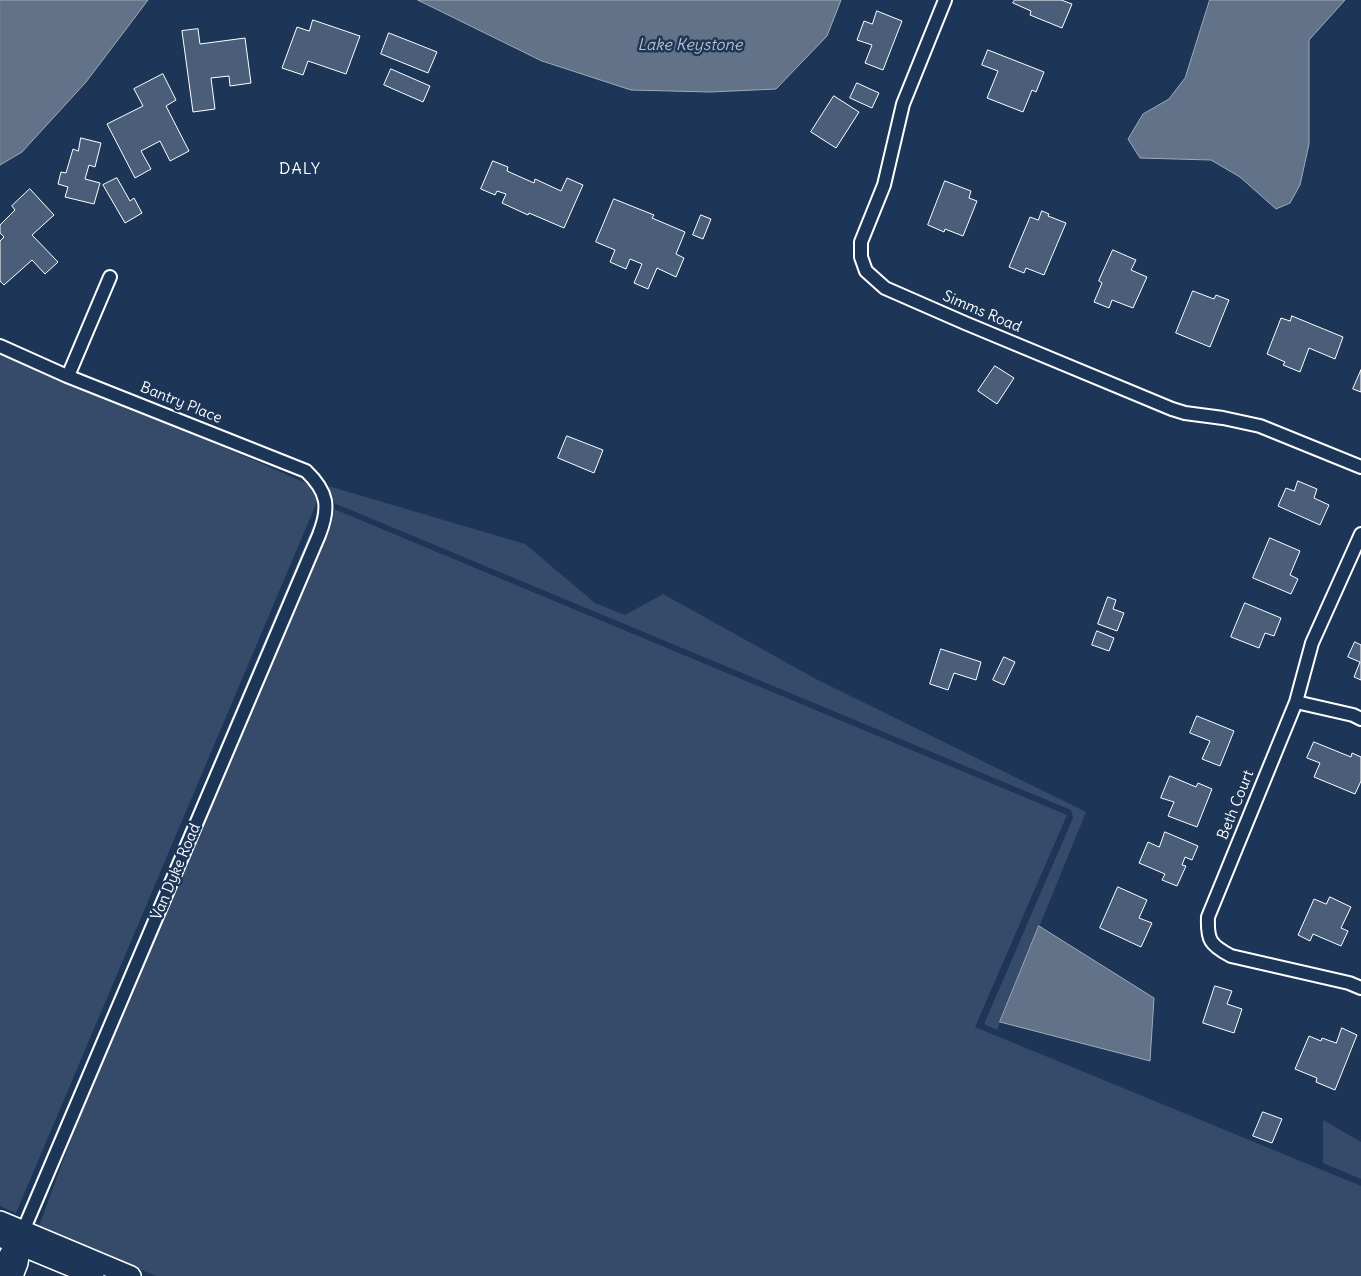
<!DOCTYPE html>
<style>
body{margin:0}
canvas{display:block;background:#1d3557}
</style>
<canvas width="1361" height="1276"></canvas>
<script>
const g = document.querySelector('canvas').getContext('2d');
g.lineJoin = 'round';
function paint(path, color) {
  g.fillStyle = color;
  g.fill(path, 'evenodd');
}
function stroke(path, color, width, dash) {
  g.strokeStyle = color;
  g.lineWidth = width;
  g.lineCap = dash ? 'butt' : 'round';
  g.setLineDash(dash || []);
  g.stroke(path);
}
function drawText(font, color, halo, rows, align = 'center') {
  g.font = font + ' Delius,sans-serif';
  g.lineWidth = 5;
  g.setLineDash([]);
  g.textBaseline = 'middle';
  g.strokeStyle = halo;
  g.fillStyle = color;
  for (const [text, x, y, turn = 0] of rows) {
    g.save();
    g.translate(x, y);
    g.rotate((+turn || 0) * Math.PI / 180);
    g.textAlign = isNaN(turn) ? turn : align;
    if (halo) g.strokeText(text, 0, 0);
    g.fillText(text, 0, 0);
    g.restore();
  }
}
const green = new Path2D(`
 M 0,355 L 76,383 L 322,490 L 16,1213 L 0,1206 Z
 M 328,486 L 525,544 L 595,603 L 625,615 L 663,594 L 816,679 L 1086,812 L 997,1030 L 984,1024 L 1073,818 L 1071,810 L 334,503 Z
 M 322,504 L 1067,815 L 975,1027 L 1361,1186 L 1361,1276 L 156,1276 L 39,1226 L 188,822 Z
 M 1323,1120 L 1361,1142 L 1361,1179 L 1323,1163 Z`);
const water = new Path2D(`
 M 0,0 L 148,0 L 86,82 L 22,152 L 0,165 Z
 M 418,0 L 841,0 L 827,36 L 776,89 L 710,92 L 631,90 L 542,61 Z
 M 1210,0 L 1345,0 L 1309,40 L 1309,144 L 1300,185 L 1290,203 L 1276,209 L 1240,177 L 1211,160 L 1140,158 L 1128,139 L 1143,114 L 1169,99 L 1185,78 Z
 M 1039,926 L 1154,998 L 1150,1061 L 1000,1022 Z`);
const building = new Path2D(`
 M 1015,0 L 1061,0 L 1072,4 L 1062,28 L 1030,15 L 1031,11 L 1013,3 Z
 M 877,11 L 902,21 L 883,70 L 865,63 L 872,45 L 857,40 L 864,21 L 872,24 Z
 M 313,20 L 360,36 L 346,74 L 308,61 L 303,75 L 282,68 L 297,27 L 309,31 Z
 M 198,29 L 200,44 L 245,38 L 251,83 L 230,86 L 229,76 L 211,78 L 215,109 L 193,112 L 182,31 Z
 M 389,33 L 437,52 L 428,73 L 381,54 Z
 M 988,50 L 1044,72 L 1036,92 L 1032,90 L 1023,112 L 987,98 L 998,71 L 982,65 Z
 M 391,69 L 430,86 L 423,102 L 384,85 Z
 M 163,74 L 176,100 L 166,106 L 189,151 L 170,161 L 160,141 L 141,151 L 151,169 L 135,178 L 107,124 L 143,106 L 134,89 Z
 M 857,83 L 879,93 L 872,108 L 850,98 Z
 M 834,96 L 859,112 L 836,148 L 811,132 Z
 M 81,138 L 101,143 L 95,167 L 89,165 L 85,179 L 100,183 L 94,204 L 65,197 L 68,187 L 58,184 L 61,172 L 66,173 L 73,149 L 78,151 Z
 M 493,161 L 508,167 L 507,171 L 534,183 L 535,179 L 561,191 L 567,178 L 583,185 L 564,228 L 529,213 L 528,215 L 502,203 L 506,194 L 497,191 L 495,195 L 481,189 Z
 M 117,178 L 130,201 L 134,198 L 142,213 L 125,223 L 103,185 Z
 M 945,181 L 971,191 L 969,198 L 977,201 L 963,236 L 945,229 L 944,232 L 928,225 Z
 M 30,189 L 54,215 L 32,235 L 58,262 L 45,274 L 32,260 L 4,285 L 0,281 L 0,241 L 4,237 L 0,233 L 0,225 L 15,210 L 12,206 Z
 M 614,199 L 654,215 L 652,218 L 685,232 L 676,254 L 684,258 L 676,277 L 657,268 L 648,289 L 634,283 L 642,264 L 630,259 L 626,269 L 610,262 L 615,250 L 596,242 Z
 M 1042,211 L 1049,214 L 1048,216 L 1066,223 L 1044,275 L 1026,268 L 1024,273 L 1009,267 L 1030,217 L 1038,220 Z
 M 701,215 L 711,219 L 703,239 L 693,235 Z
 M 1113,250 L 1136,260 L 1131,270 L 1147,277 L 1133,308 L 1112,300 L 1109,308 L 1094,302 L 1102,283 L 1099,281 Z
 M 1193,291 L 1214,299 L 1216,295 L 1229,300 L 1210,347 L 1176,333 Z
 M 1292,316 L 1343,337 L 1335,359 L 1309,348 L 1300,372 L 1283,365 L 1285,362 L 1267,354 L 1281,318 L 1290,321 Z
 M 995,366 L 1014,378 L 997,404 L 978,391 Z
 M 1361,370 L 1361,392 L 1353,389 Z
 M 567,436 L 603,450 L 594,473 L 558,458 Z
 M 1298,481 L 1317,489 L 1314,498 L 1329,505 L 1320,525 L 1278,506 L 1286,488 L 1294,491 Z
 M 1270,538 L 1300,551 L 1290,575 L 1298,579 L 1291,594 L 1253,578 Z
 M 1108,597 L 1116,600 L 1113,609 L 1124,613 L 1117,631 L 1098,624 Z
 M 1245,603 L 1281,618 L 1274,636 L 1265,633 L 1259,648 L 1231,637 Z
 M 1097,631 L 1114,638 L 1109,651 L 1092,645 Z
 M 1355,642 L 1361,645 L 1361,680 L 1354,677 L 1360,662 L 1348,657 Z
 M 941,649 L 981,662 L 976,680 L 954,673 L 948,690 L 930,684 Z
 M 1004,657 L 1015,662 L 1004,685 L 993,680 Z
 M 1197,716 L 1234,731 L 1220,766 L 1202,759 L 1210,741 L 1190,733 Z
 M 1314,742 L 1351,757 L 1352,753 L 1361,757 L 1361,781 L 1355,794 L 1314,777 L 1320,763 L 1307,758 Z
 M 1170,776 L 1196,787 L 1198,783 L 1212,789 L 1197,827 L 1168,816 L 1174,802 L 1161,798 Z
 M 1165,832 L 1198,846 L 1192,860 L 1185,857 L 1182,865 L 1186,866 L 1177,886 L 1162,880 L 1165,874 L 1139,863 L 1148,842 L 1159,847 Z
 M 1118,887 L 1147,900 L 1139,918 L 1152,923 L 1141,947 L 1100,928 Z
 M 1330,897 L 1351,907 L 1341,928 L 1348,931 L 1341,946 L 1313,934 L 1310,941 L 1298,935 L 1314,899 L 1326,904 Z
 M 1215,986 L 1232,991 L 1227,1004 L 1242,1009 L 1234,1033 L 1203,1023 Z
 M 1342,1028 L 1357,1035 L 1335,1090 L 1316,1082 L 1317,1078 L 1295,1069 L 1309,1036 L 1321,1041 L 1322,1038 L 1336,1043 Z
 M 1263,1112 L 1282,1119 L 1272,1143 L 1253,1136 Z`);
const street = new Path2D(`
 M 945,0 L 903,104 L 884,185 L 861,242 L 861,257 L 866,271 L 885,288 L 965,323 L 1172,409 L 1185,413 L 1223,418 L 1260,426 L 1361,467
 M 0,346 L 67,376 L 306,471 C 328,492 330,507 319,535 L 23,1231
 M 68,376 L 110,277
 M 1361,534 L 1312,643 L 1296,702 L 1208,917 C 1207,940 1210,945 1231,956 L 1349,983 L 1361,988
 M 1296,702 L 1353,715 L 1361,719`);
const secondary = new Path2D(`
 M 0,1221 L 131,1276
 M 0,1237 L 94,1276
 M 0,1271 L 20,1236
 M 13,1276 L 18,1263 L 22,1235`);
const streetNames = [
 ["Simms Road",982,312,23],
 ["Bantry Place",181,403,22],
 ["Beth Court",1236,805,-68],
 ["Van Dyke Road",176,872,-67]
];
const waterNames = [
 ["Lake Keystone",690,45]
];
const neighbourhoodNames = [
 ["DALY",300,169]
];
paint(green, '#364b69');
paint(water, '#617289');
stroke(water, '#a0aab8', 1);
paint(building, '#4a5d79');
stroke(building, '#fff', 1);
stroke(street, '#fff', 16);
stroke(secondary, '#fff', 22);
stroke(street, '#1d3557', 12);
stroke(secondary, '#1d3557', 19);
drawText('15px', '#fff', '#1d3557', streetNames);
drawText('italic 16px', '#b8c0ca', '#1d3557', waterNames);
g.letterSpacing = '1px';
drawText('16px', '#fff', '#1d3557', neighbourhoodNames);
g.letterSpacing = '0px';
</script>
